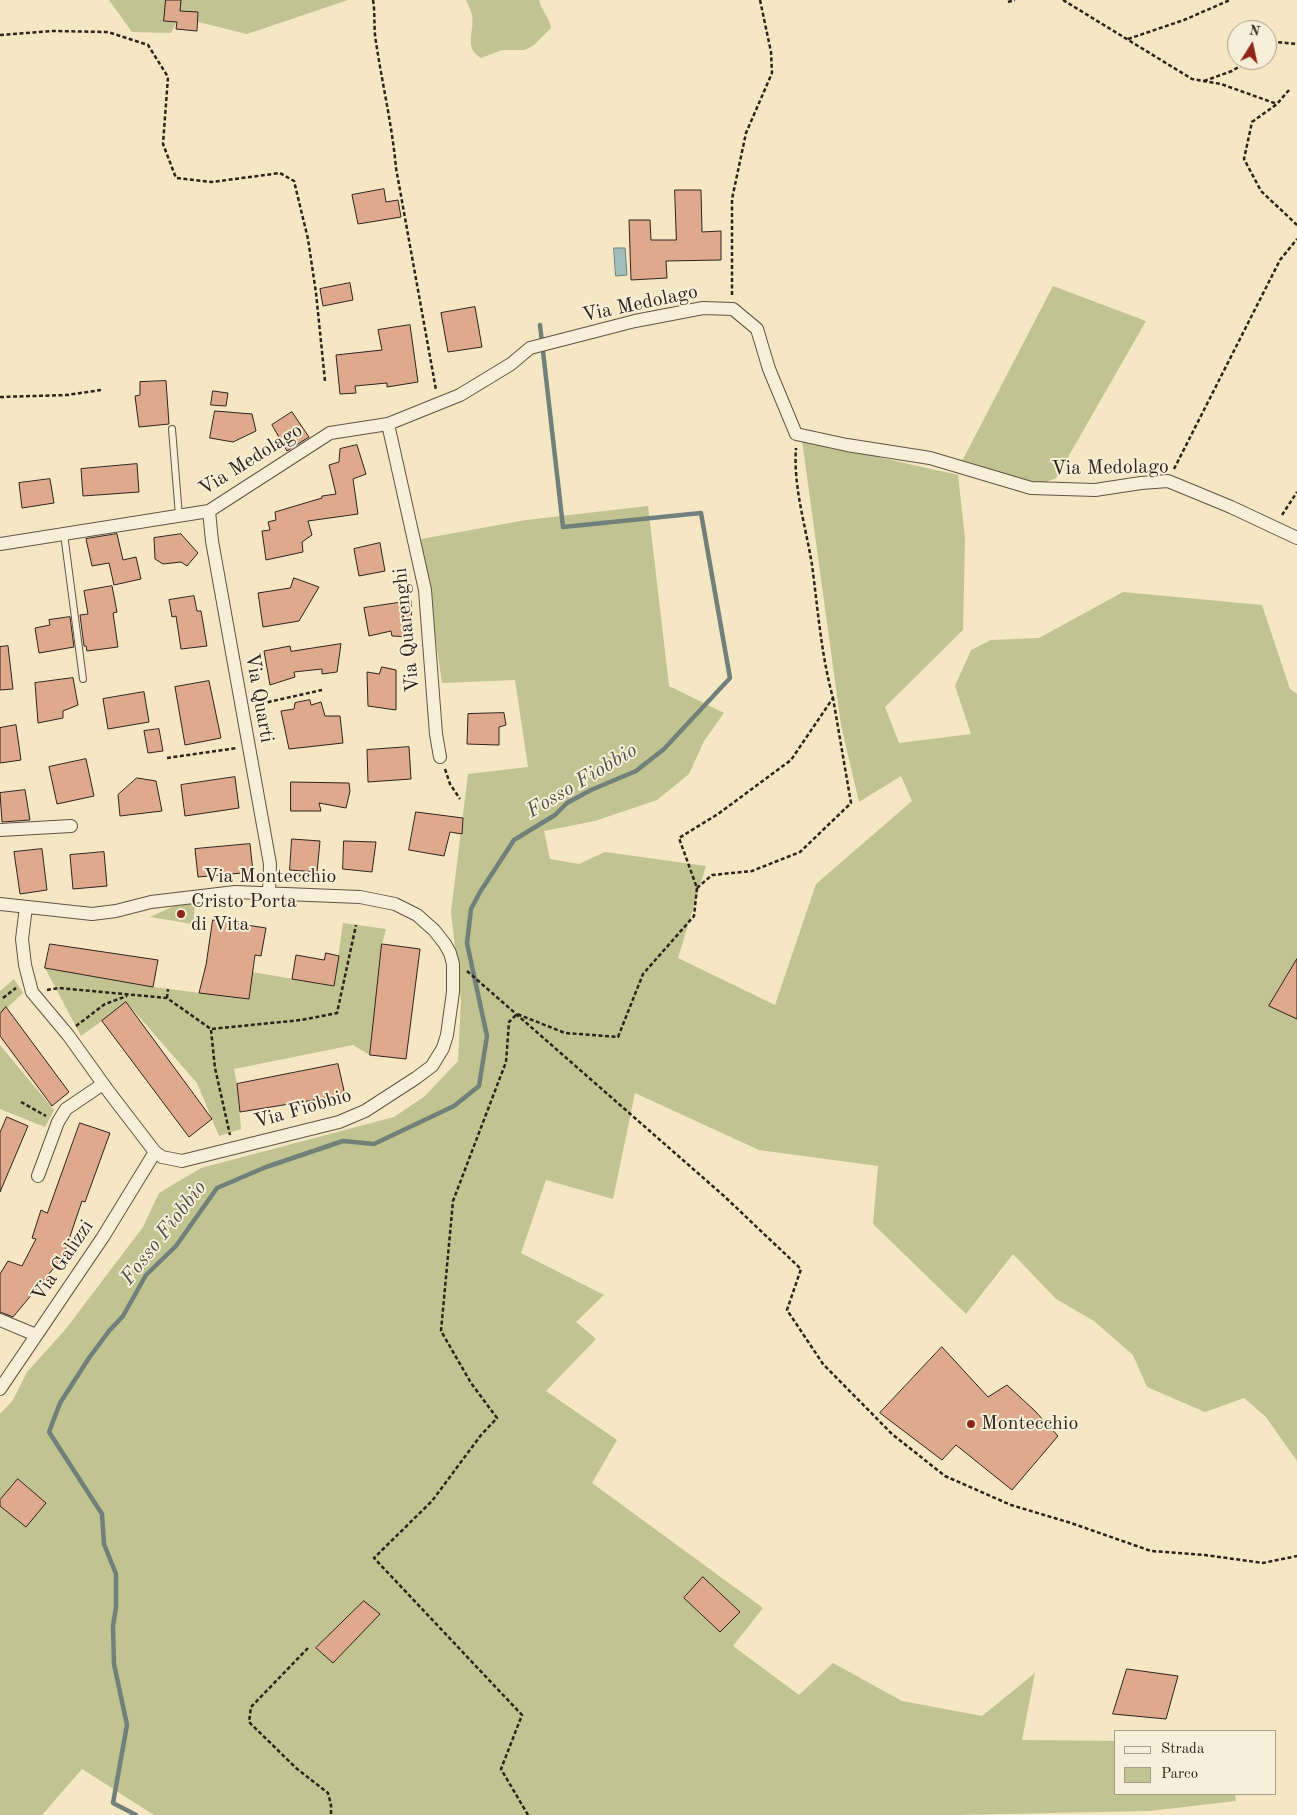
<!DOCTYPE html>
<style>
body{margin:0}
#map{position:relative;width:1297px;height:1815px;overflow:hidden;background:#f5e6c4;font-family:"Old Standard TT",serif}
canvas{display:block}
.legend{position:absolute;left:1114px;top:1730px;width:162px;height:65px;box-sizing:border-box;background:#f8efd9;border:1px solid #a79d8d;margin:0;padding:6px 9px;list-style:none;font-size:15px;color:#2e231c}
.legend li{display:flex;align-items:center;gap:10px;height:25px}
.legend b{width:25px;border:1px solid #a79d8d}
.north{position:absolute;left:1227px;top:20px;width:50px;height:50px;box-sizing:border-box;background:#f8efd9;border:1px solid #a79d8d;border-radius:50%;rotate:10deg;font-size:14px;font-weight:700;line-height:20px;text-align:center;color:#2e231c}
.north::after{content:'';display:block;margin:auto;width:18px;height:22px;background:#8f2418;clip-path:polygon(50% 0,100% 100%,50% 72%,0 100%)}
</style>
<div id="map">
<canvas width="1297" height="1815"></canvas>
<ul class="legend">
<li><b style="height:6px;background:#f8efd9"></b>Strada</li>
<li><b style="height:14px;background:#c1c390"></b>Parco</li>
</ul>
<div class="north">N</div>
</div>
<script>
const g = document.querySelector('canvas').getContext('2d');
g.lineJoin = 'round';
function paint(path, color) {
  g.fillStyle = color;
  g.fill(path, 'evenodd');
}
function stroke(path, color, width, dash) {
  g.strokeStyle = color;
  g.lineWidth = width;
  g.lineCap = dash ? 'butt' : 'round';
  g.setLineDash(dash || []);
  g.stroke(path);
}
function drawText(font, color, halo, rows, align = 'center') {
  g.font = font + ' "Old Standard TT",serif';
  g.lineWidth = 4;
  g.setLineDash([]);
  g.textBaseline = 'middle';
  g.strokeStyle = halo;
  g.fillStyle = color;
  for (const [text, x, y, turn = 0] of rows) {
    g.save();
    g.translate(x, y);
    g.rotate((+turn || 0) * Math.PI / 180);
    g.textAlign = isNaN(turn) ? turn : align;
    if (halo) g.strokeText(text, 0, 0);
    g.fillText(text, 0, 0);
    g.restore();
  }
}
const green = new Path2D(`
 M 109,0 L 348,0 L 247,34 L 179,17 L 171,33 L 132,32 Z
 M 466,0 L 539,0 C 542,12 549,16 551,28 L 534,45 L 525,50 L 502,50 L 481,58 C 463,47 475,32 472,15 C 471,10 468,5 466,0 Z
 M 1053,286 L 1146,321 L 1056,478 L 1031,488 L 959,467 Z
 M 802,440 L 958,475 L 965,538 L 963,630 L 885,707 L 899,743 L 971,734 L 955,686 L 971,650 L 991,640 L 1039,638 L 1123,592 L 1262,605 L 1290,689 L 1297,694 L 1297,1461 L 1266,1417 L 1244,1398 L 1205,1412 L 1147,1387 L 1133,1355 L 1094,1321 L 1056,1299 L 1013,1254 L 966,1314 L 873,1224 L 878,1166 L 759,1150 L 635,1093 L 613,1199 L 546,1180 L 521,1253 L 604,1295 L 576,1322 L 596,1339 L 546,1391 L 617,1440 L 592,1483 L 763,1608 L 733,1646 L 799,1695 L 833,1663 L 902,1701 L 982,1716 L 1035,1673 L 1022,1740 L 1116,1741 L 1116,1794 L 1235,1794 L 1236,1801 L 1149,1811 L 955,1815 L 154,1815 L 82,1769 L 42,1815 L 0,1815 L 0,1414 L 13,1400 L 27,1372 L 65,1330 L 143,1227 L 159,1193 L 201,1168 L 394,1117 L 425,1096 L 458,1061 L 461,1000 L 451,912 L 468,774 L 528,767 L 515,680 L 442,683 L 421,539 L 526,520 L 648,506 L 669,686 L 724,713 L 704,741 L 689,774 L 657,800 L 595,821 L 544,831 L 550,859 L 579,864 L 605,852 L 706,866 L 678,958 L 775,1005 L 816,884 L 912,801 L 901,776 L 859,802 L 841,725 Z
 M 196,896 L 193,924 L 150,917 Z
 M 343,923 L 386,929 L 382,944 L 370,1055 L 353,1045 L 234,1069 L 237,1084 L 241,1129 L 219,1136 L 197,1083 L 127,1003 L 81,1036 L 45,968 L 153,987 L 248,999 L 252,972 L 334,986 Z
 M 14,979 L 23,993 L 0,1014 L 0,991 Z
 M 0,1045 L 54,1110 L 45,1127 L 0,1109 Z`);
const water = new Path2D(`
 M 614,248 L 625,248 L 627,275 L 616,276 Z`);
const stream = new Path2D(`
 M 136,1815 L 113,1803 L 127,1725 L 114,1664 L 113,1626 L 116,1607 L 116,1574 L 104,1544 L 102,1514 L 49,1432 L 60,1403 L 89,1358 L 109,1331 L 123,1316 L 146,1275 L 176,1246 L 217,1188 L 266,1167 L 343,1141 L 374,1144 L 454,1106 L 479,1086 L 487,1036 L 467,943 L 471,909 L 480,892 L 514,840 L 555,815 L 567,803 L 591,790 L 636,771 L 664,749 L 730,678 L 701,513 L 563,527 L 540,325`);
const building = new Path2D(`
 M 166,0 L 181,0 L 180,11 L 198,12 L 197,31 L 176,29 L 177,22 L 164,21 Z
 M 384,189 L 386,202 L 398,200 L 401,217 L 358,224 L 352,195 Z
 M 675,190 L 701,190 L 702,232 L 721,231 L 721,260 L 666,261 L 667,278 L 631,280 L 629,220 L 650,220 L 651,240 L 676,240 Z
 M 350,283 L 353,300 L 323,306 L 320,289 Z
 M 475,307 L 482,347 L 448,352 L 441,313 Z
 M 410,325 L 418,382 L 387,387 L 387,383 L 355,386 L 356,393 L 340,394 L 336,355 L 382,350 L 378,330 Z
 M 166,381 L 169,424 L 139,427 L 135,396 L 140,395 L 140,382 Z
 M 213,391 L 228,393 L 226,406 L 211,405 Z
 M 215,411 L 252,414 L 256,431 L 233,442 L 210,438 Z
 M 292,412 L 309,437 L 287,451 L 272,425 Z
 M 357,445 L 366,474 L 353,479 L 358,514 L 308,521 L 312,535 L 302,542 L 303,552 L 266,560 L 262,531 L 270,530 L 268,522 L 276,520 L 275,512 L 322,498 L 322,496 L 336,494 L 329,465 L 339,462 L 340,449 Z
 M 137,464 L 139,492 L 83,496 L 81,469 Z
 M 50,479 L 54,503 L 22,508 L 19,483 Z
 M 117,534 L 123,560 L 136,557 L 141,579 L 114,585 L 109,563 L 92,566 L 86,539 Z
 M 181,534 L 198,553 L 187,566 L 181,562 L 163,564 L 155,559 L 154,538 Z
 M 380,543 L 385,571 L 359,576 L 354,549 Z
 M 294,578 L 319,587 L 299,621 L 263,627 L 258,593 L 290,588 Z
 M 112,586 L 117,612 L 113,613 L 118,647 L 87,651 L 86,646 L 84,646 L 80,615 L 88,614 L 84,591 Z
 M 194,596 L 197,611 L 201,611 L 207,646 L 181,649 L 176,616 L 172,617 L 169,600 Z
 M 411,601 L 412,637 L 392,636 L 391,631 L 369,636 L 364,608 Z
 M 70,617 L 74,647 L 39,653 L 35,628 L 50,625 L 49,620 Z
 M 341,644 L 337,672 L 322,674 L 322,669 L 294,672 L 295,677 L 270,685 L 264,651 L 290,646 L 291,651 Z
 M 8,646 L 13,689 L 0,690 L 0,647 Z
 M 382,667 L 396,670 L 396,710 L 368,706 L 367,672 L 379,674 Z
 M 73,678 L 78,705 L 63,711 L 63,718 L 38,723 L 35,683 Z
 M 209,681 L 221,738 L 185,745 L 175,687 Z
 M 144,692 L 149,722 L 108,729 L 103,699 Z
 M 310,700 L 311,705 L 321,702 L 325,716 L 340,716 L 343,743 L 289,749 L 281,711 L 294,709 L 295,703 Z
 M 504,713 L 506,725 L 499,727 L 499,745 L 467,744 L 468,714 Z
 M 16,725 L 21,760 L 0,763 L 0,728 Z
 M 159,729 L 163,751 L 148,753 L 144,731 Z
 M 409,747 L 411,779 L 368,782 L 367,750 Z
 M 86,759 L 94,796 L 57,804 L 49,767 Z
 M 235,777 L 239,808 L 185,816 L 181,785 Z
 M 137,778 L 156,781 L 162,811 L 120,816 L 118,795 Z
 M 291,782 L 349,783 L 350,791 L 346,808 L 319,803 L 321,811 L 291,811 Z
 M 25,790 L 30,820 L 2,822 L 0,793 Z
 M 416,812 L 463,818 L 462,834 L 450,832 L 444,856 L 409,850 Z
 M 292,839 L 320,841 L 317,872 L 290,870 Z
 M 344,841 L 376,842 L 372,872 L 343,869 Z
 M 250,844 L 253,872 L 198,877 L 195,849 Z
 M 42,849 L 47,890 L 20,894 L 14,852 Z
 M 104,852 L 107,886 L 73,889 L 70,855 Z
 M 213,920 L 266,928 L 261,956 L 255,955 L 249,999 L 199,993 L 206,965 Z
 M 50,944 L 158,960 L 153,987 L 45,968 Z
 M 382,944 L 420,949 L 406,1059 L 370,1055 Z
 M 326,953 L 339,956 L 334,986 L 292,979 L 296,955 L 324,960 Z
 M 1297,959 L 1297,1019 L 1269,1006 Z
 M 126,1002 L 212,1119 L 189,1137 L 102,1021 Z
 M 6,1007 L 69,1092 L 52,1106 L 0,1036 L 0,1014 Z
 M 338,1064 L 345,1095 L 240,1112 L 237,1084 Z
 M 7,1117 L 28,1126 L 0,1192 L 0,1133 Z
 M 80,1123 L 110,1133 L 85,1202 L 82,1201 L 63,1257 L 13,1317 L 0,1312 L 0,1274 L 8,1261 L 22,1266 L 36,1239 L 32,1238 L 41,1210 L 47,1213 Z
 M 942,1347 L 988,1397 L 1007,1385 L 1035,1411 L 1058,1436 L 1012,1490 L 956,1445 L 942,1460 L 880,1413 Z
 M 18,1479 L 46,1503 L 26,1527 L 0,1506 L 0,1500 Z
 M 703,1577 L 740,1612 L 720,1632 L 684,1598 Z
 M 364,1601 L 380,1614 L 333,1663 L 316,1648 Z
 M 1127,1669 L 1178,1676 L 1166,1719 L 1113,1714 Z`);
const path = new Path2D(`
 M 373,0 C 375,12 374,23 375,35 C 381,79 392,123 396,168 L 436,390
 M 1063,0 L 1192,79 L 1221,84 L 1277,104
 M 1008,2 L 1015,0
 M 0,35 L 52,31 L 108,32 L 148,45 L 168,77 L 163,144 L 176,178 L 212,182 L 280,173 L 294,181 L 308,239 L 316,293 L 325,381
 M 1128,39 L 1184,20 L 1230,0
 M 1267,48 L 1276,42 L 1297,44
 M 1204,81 L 1232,71 L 1250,60
 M 1289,90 L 1277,104 L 1252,122 L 1244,159 L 1261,191 L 1297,225
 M 732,295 L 732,199 L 746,133 L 772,73 L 771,52 L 760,0
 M 0,397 L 67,395 L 101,390
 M 1174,469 L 1280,260 L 1297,239
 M 1282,515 L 1297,492
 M 255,705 L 322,690
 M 167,758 L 237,748
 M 445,769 L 450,784 L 460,799
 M 697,888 L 712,875 L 752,871 L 800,852 L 851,803 L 833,698
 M 467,971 L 724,1196 L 801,1269 L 787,1310 L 823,1364 L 892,1434 L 945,1476 L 1011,1505 L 1071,1523 L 1151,1551 L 1205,1555 L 1263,1563 L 1297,1556
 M 47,990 L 59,988 L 167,998 L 211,1029 L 301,1020 L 337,1013 L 356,925
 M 3,998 L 16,988
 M 167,998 L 168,989
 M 76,1026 L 105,1004 L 127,996
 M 211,1030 L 215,1068 L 230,1135
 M 21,1102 L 46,1116
 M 308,1648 L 251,1707 L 249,1722 L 296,1768 L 328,1793 L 331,1805 L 331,1815
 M 528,1815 L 501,1769 L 522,1715 L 374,1558 L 432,1501 L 481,1435 L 497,1418 L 471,1383 L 441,1331 L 453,1201 L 506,1062 L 509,1022 L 517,1014 L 565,1033 L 618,1037 L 643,974 L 694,916 L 697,888 L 679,838 L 718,814 L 791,760 L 833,698 C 821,654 818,610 812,565 C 806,527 793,487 796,448`);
const lane = new Path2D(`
 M 172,429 L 179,516
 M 64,534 L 83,679`);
const street = new Path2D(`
 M 388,424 L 425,590 L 436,734 L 440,757
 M 209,511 L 212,541 L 270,864 L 269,892
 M 0,544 L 209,511 L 330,433 L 388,424 L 460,395 L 511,364 L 530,348 L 635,321 L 703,308 L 733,309 L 757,329 L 769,369 L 796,434 L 847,445 L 930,458 L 1031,488 L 1095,490 L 1141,483 L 1168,481 L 1231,507 L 1297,538
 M 0,830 L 71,826
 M 0,904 L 92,914 L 116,911 L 151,902 L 235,892 L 360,897 L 395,904 L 417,915 L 434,930 L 445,944 L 450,953 L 453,964 L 453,992 L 447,1035 L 443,1048 L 432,1066 L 416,1078 L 365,1111 L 339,1122 L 182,1161 L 162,1157 L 155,1152 L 109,1092 L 68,1035 L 32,992 L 25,965 L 22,939 L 26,907
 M 38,1176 L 58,1122 L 66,1109 L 103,1084
 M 0,1320 L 36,1335
 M 0,1389 L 103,1237 L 155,1152`);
const markers = [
 [181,914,5,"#8f2418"],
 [971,1424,5,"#8f2418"]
];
const streetNames = [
 ["Via Medolago",640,304,-12],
 ["Via Medolago",251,460,-32],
 ["Via Medolago",1110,468,-1],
 ["Via Quarenghi",407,630,-96],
 ["Via Quarti",259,698,80],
 ["Via Montecchio",270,877],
 ["Via Fiobbio",303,1109,-16],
 ["Via Galizzi",63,1261,-56]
];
const poiNames = [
 ["Cristo Porta",191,902],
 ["di Vita",191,925],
 ["Montecchio",981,1424]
];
const waterNames = [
 ["Fosso Fiobbio",582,781,-31],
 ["Fosso Fiobbio",164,1233,-52]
];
paint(green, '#c1c390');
paint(water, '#9fbebc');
stroke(water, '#72807c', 1);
stroke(stream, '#72807c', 4.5);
paint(building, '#dfa98d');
stroke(building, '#2e231c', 1);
stroke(lane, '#605446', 8);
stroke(street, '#605446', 14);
stroke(path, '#2e231c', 2.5, [4, 2.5]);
stroke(lane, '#f8efd9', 6);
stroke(street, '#f8efd9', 12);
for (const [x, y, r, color] of markers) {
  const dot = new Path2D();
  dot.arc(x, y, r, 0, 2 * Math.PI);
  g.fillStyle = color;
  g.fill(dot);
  stroke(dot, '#f8efd9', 2);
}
drawText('20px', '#2e231c', '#f8efd9', streetNames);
drawText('20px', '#2e231c', '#f8efd9', poiNames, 'left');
drawText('italic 21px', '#50524c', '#f8efd9', waterNames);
</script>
